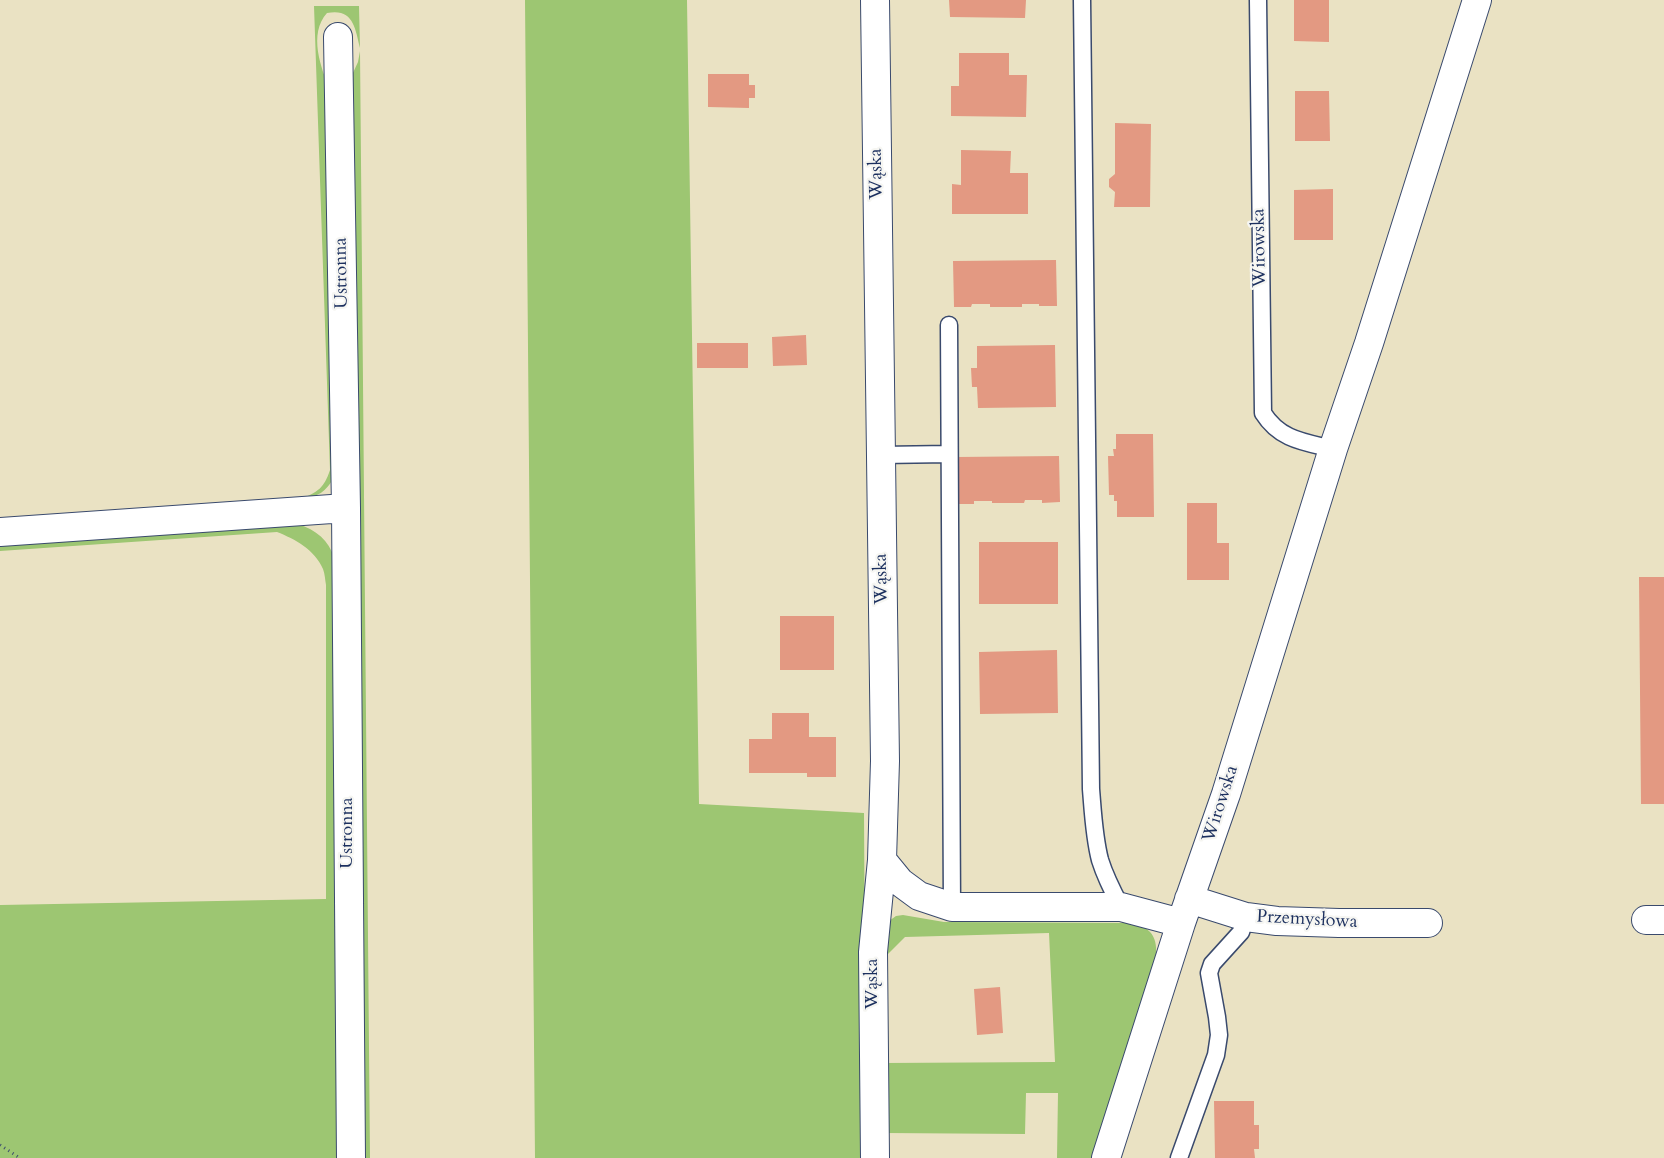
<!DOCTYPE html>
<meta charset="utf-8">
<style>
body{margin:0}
canvas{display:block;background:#eae2c3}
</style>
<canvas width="1664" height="1158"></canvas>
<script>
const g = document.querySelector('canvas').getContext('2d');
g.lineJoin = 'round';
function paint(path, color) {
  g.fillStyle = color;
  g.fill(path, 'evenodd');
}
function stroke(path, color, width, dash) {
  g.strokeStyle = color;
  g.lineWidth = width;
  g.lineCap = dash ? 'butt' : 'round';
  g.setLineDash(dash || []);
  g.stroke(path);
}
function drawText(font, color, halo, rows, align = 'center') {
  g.font = font + ' Cardo,serif';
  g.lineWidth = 4.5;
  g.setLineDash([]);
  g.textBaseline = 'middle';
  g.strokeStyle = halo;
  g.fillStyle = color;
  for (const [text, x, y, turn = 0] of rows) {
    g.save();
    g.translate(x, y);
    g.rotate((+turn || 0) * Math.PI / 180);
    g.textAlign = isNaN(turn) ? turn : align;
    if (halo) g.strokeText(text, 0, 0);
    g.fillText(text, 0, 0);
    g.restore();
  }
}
const green = new Path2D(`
 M 525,0 L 687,0 L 699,804 L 864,813 L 866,1158 L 535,1158 Z
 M 314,6 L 359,6 L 360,48 C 355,27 353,8 327,13 C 308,34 321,68 330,90 L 334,477 C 326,492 318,497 301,499 C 318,492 324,488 330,470 Z
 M 360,51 L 370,1158 L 362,1158 L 352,75 L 358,62 Z
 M 298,524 C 316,530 329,540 334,558 L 341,1158 L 0,1158 L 0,905 L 326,899 L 326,585 C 325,580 325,574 323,569 C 315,550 295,539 277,532 L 0,551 L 0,542 Z
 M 903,915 L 944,922 L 1127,923 C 1148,925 1158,934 1156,956 L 1094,1158 L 1057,1158 L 1058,1093 L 1026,1093 L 1025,1134 L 884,1133 L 883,1063 L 1055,1062 L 1049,933 L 905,937 L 880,962 L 889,921 L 896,916 Z`);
const building = new Path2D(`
 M 949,0 L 1026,0 L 1025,18 L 950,17 Z
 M 1294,0 L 1329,0 L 1329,42 L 1294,41 Z
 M 959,53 L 1009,53 L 1009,75 L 1027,75 L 1026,117 L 951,116 L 951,86 L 959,86 Z
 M 708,74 L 749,74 L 749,85 L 755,85 L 755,98 L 749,98 L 749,108 L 708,107 Z
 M 1295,91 L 1329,91 L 1330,141 L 1295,141 Z
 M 1115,123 L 1151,124 L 1150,207 L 1114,207 L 1115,192 L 1109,187 L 1109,179 L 1115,174 Z
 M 961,150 L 1011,151 L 1010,173 L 1028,173 L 1028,214 L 952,214 L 952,184 L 961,185 Z
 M 1333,189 L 1333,240 L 1294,240 L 1294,190 Z
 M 1056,260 L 1057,306 L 1039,306 L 1039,304 L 1022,304 L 1022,307 L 990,307 L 990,304 L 972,304 L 971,307 L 954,307 L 953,261 Z
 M 806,335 L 807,365 L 773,366 L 772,337 Z
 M 697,343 L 748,343 L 748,368 L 697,368 Z
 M 1055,345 L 1056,407 L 978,408 L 977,387 L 972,387 L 971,368 L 977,368 L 977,346 Z
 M 1116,434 L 1153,434 L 1154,517 L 1117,517 L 1117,501 L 1114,501 L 1114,495 L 1109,495 L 1108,456 L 1114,456 L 1113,449 L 1116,449 Z
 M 1059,456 L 1060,502 L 1042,503 L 1042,500 L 1025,500 L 1024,503 L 992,503 L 992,501 L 974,501 L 974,504 L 956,504 L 956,457 Z
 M 1187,503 L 1217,503 L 1217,543 L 1229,543 L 1229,580 L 1187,580 Z
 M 979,542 L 1058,542 L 1058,604 L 979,604 Z
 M 1639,577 L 1664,577 L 1664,804 L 1641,804 Z
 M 780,616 L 834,616 L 834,670 L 780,670 Z
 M 1057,650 L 1058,713 L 980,714 L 979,652 Z
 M 772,713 L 809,713 L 809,737 L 836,737 L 836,777 L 807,777 L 807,773 L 749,773 L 749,739 L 772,739 Z
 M 1000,987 L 1003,1033 L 977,1035 L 974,989 Z
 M 1214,1101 L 1254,1101 L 1254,1125 L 1259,1125 L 1259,1149 L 1254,1149 L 1255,1158 L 1215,1158 Z`);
const path = new Path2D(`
 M 0,1145 L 20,1158`);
const lane = new Path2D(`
 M 1082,0 L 1091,789 C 1093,813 1094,837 1100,860 C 1105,876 1113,892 1121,907
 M 1258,0 L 1263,413 C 1280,440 1304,442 1333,449
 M 949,325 L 952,907
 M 881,455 L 949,454
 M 1179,1158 L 1216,1055 L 1219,1035 L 1217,1017 L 1209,973 L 1212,964 L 1241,932 L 1246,917`);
const street = new Path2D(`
 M 338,37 L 346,508 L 351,1158
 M 0,532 L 346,508
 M 882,860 L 900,882 L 919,896 L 952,907 L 1121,907 L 1181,923
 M 1189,899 L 1246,917 L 1277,921 L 1339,923 L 1428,923
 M 1646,920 L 1664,920
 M 875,1158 L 873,952 L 882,860 L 885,761 L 875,0
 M 1106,1158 L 1181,923 L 1226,794 L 1333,449 L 1369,343 L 1477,0`);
const streetNames = [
 ["Wąska",877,174,-91],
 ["Wirowska",1260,248,-91],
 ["Ustronna",342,273,-91],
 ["Wąska",882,579,-91],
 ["Wirowska",1221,804,-72],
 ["Ustronna",348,833,-90],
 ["Przemysłowa",1307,920,3],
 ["Wąska",873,984,-90]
];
paint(green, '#9dc672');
paint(building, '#e39982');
stroke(lane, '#3a4a6d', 19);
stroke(street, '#3a4a6d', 30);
stroke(path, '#3a4a6d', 3, [1, 4]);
stroke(lane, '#fff', 16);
stroke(street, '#fff', 28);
drawText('18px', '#1b2f5e', '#f6f6f2', streetNames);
</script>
